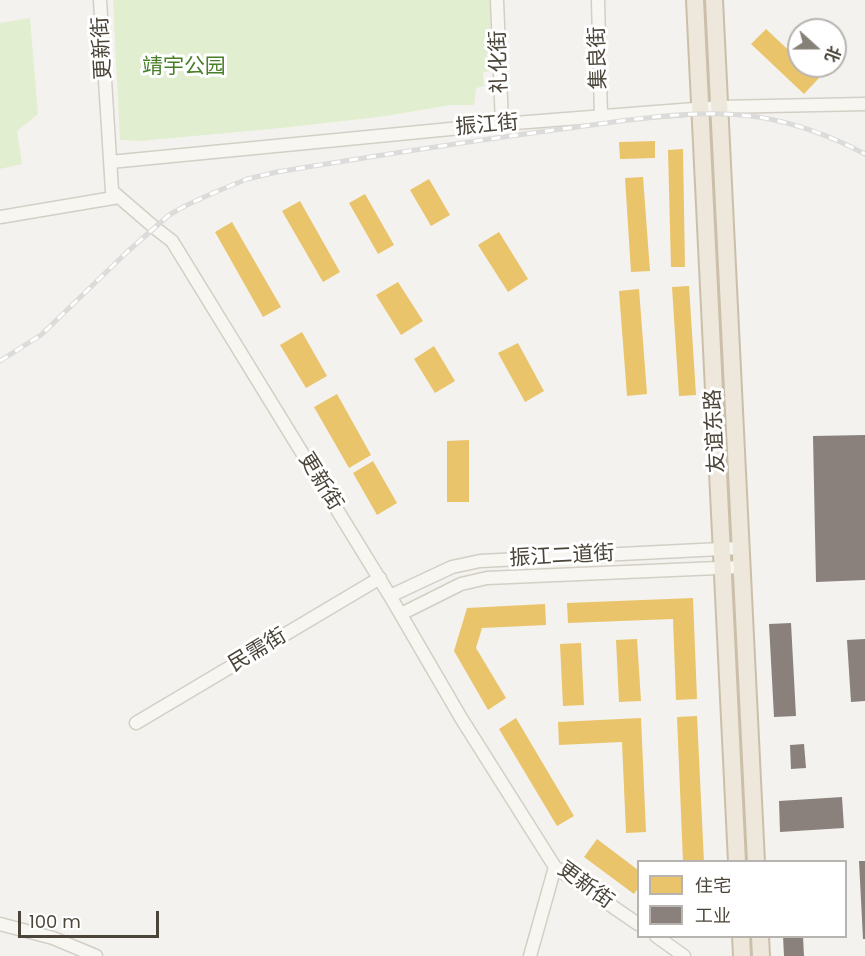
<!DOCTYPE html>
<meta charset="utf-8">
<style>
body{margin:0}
#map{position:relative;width:865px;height:956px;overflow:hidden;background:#f4f2ee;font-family:Poppins,"Noto Sans SC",sans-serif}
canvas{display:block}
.legend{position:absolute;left:637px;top:860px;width:210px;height:78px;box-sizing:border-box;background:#fff;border:2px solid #b7b4b0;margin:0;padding:8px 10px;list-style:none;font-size:18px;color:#4b4439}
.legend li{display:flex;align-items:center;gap:12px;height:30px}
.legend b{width:30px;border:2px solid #b7b4b0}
.north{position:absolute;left:787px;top:18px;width:60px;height:60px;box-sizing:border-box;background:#fff;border:2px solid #b7b4b0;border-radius:50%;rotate:111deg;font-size:16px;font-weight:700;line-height:24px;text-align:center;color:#4b4439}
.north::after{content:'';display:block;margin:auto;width:21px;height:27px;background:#868178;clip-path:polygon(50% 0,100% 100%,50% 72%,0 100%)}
.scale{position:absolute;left:18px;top:911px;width:141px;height:27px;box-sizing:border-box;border:3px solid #4b4439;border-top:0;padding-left:8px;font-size:18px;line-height:21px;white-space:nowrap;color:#4b4439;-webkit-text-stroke:4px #fff;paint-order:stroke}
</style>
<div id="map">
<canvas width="865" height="956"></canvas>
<ul class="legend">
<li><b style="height:16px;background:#e9c46a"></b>住宅</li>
<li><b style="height:16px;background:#8a817c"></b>工业</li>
</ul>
<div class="north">北</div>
<div class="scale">100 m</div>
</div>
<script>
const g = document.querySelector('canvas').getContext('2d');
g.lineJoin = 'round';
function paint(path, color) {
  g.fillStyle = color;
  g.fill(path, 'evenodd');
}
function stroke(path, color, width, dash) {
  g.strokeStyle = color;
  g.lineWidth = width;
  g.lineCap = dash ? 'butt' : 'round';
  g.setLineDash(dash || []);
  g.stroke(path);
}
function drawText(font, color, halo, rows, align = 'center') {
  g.font = font + ' Poppins,"Noto Sans SC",sans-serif';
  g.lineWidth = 6;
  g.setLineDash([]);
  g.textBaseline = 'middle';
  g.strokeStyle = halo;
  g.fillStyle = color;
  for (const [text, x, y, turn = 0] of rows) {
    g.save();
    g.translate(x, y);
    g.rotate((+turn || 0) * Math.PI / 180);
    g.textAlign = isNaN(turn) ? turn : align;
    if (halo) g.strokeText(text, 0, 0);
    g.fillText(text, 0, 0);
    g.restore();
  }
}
const green = new Path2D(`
 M 113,0 L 490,0 L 491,71 L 483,72 L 484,86 L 476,88 L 474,105 L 450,105 L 386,116 L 291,127 L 140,141 L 120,140 Z
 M 30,18 L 38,114 L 17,131 L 22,164 L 0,169 L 0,23 Z`);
const homes = new Path2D(`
 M 766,29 L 799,60 L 799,66 L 806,66 L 819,78 L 804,94 L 751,44 Z
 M 655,141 L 655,158 L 620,159 L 619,142 Z
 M 683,149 L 685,267 L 671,267 L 668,150 Z
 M 643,177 L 650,271 L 631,272 L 625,178 Z
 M 429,179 L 450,215 L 431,226 L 410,190 Z
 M 365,194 L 394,245 L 378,254 L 349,203 Z
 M 300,201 L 340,272 L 323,282 L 282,211 Z
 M 232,222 L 281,307 L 263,317 L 215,232 Z
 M 499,232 L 528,279 L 508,292 L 478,245 Z
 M 398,282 L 423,321 L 401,335 L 376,295 Z
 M 689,286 L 696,395 L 679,396 L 672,287 Z
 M 639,289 L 647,394 L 627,396 L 619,291 Z
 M 302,332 L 327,376 L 306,388 L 280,345 Z
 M 518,343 L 544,391 L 525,402 L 498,353 Z
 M 434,346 L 455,381 L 435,393 L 414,359 Z
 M 337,394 L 371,455 L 349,468 L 314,407 Z
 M 469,440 L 469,502 L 447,502 L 447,441 Z
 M 373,461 L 397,503 L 377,515 L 353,473 Z
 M 693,598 L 697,699 L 676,700 L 673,619 L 568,623 L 567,603 Z
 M 545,604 L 546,625 L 482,628 L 476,648 L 506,698 L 488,710 L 454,651 L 467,608 Z
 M 637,639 L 641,701 L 619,702 L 616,640 Z
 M 581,643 L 584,705 L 563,706 L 560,644 Z
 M 697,716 L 704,862 L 683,862 L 677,717 Z
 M 516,718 L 574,816 L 557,826 L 499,729 Z
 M 641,718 L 646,832 L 626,833 L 622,742 L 559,745 L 558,722 Z
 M 597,839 L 638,870 L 638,888 L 634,894 L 584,857 Z`);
const industry = new Path2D(`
 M 865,435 L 865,580 L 816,582 L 813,436 Z
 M 791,623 L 796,716 L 774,717 L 769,624 Z
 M 865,639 L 865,701 L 851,702 L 847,640 Z
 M 804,744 L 806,768 L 791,769 L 790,745 Z
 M 842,797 L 844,828 L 780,832 L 779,801 Z
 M 859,861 L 865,861 L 865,939 L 863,939 Z
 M 783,936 L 803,936 L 804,956 L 784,956 Z`);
const secondary = new Path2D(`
 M 100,0 L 112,191 L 155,228 L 172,241 L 390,596 L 461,718 L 555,867 L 638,924
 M 497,0 L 502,124
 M 598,0 L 601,116
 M 110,162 L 502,124 L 720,107 L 865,104
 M 0,217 L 119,197
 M 390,596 L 452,567 L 480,561 L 741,548
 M 401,614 L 461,584 L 487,578 L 741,567
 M 136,723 L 380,578
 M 0,924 L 53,938 L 96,956
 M 656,936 L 684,956
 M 530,956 L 555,867`);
const highway = new Path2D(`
 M 695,0 L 737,862
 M 714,0 L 756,862
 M 741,936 L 742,956
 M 760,936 L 761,956`);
const rail = new Path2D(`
 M 0,361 L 41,335 L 127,252 L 169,215 L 185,206 L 213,193 L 247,179 L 277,172 C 374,156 471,141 569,128 C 631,120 695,108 758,117 C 796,123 831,136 865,154`);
const streetNames = [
 ["更新街",103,48,-93],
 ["集良街",599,58,-92],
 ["礼化街",500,62,-92],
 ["振江街",487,126,-5],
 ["友谊东路",716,431,-93],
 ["更新街",320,482,58],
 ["振江二道街",562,557,-3],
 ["民需街",258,651,-31],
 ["更新街",585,886,36]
];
const parkNames = [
 ["靖宇公园",184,68]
];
paint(green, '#e1eecf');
paint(homes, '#e9c46a');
paint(industry, '#8a817c');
stroke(secondary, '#d3cfc5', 15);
stroke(highway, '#ccbfa9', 20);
stroke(secondary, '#f7f6f1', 12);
stroke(highway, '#ede8db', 16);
stroke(rail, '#dbdbda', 5);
stroke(rail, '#fff', 3, [9]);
drawText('21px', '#4b4439', '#fff', streetNames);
drawText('21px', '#4a7f2a', '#fff', parkNames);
</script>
